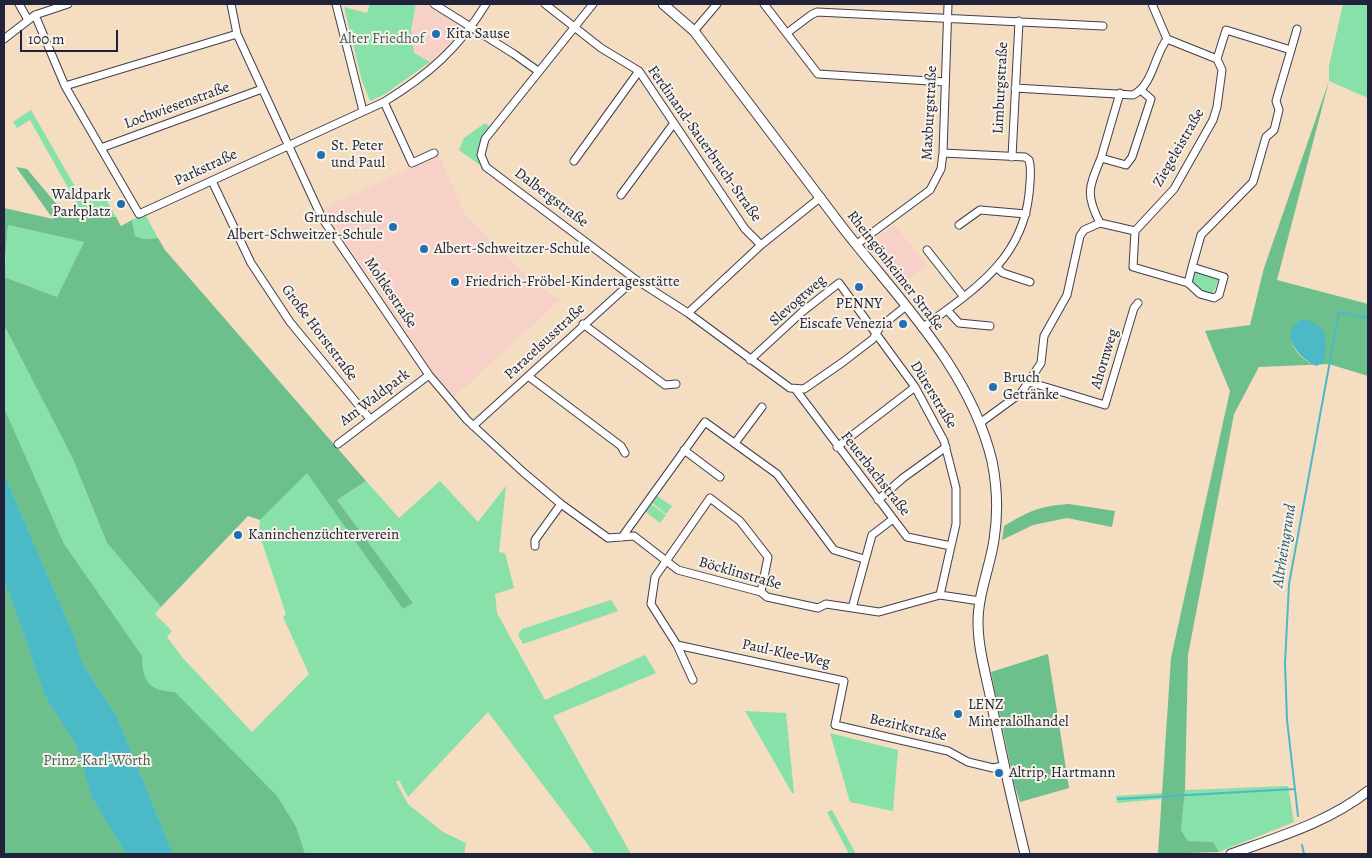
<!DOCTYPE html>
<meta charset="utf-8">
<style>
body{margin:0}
#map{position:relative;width:1372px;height:858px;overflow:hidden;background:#f4ddc1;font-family:Alegreya,serif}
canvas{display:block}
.frame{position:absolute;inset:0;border:5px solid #22223b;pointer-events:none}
.scale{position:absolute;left:20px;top:30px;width:98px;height:22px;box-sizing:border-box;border:2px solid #22223b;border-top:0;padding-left:6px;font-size:15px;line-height:18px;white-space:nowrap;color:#22223b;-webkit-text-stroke:4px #f7f3e8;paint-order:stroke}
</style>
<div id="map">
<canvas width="1372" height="858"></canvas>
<div class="frame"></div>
<div class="scale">100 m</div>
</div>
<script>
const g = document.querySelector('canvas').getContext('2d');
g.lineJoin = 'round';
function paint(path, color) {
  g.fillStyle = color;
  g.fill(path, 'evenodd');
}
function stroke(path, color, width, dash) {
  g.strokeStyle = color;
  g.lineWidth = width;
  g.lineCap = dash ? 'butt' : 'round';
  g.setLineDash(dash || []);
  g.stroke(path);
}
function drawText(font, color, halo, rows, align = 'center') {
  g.font = font + ' Alegreya,serif';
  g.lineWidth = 4;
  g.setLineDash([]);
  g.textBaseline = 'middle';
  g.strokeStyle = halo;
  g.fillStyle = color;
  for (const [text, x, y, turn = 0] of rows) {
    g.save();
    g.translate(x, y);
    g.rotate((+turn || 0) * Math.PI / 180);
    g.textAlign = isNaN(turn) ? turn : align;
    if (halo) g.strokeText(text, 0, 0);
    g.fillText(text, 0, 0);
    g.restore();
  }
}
const built = new Path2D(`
 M 416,4 L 424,4 L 465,29 L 430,62 L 414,53 L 411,30 Z
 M 439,155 L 465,215 L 533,282 L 560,300 L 453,398 L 433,372 L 323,208 Z
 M 895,225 L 927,266 L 899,286 L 868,245 Z`);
const green = new Path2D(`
 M 370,4 L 416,4 L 411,30 L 414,53 L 430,62 L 385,94 L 370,101 L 362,81 L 344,7 L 367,13 Z
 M 1343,4 L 1368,4 L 1368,98 L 1329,81 L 1329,66 Z
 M 31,110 L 85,204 L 103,194 L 116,217 L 90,217 L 64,213 L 76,202 L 30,120 L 17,128 L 13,122 Z
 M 485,123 L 490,127 L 478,147 L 480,165 L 459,150 L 464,138 Z
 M 145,214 L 158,238 L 144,239 L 135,236 L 132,220 Z
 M 8,225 L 84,242 L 57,297 L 4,277 Z
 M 1193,269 L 1219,278 L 1213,294 L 1197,290 L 1188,282 Z
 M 4,325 L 72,457 L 107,543 L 161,607 L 155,614 L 172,631 L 167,637 L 182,657 L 252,732 L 309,674 L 283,617 L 286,614 L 259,533 L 260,520 L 307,472 L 403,609 L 413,603 L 337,500 L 366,481 L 399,518 L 440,481 L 478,522 L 506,486 L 499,552 L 505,553 L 514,588 L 495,594 L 497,613 L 545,700 L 645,655 L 656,673 L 553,716 L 631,854 L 595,854 L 488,712 L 408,797 L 399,780 L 396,782 L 408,804 L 443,832 L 466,843 L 464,854 L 4,854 Z
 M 657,496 L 672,506 L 666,514 L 652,503 Z
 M 651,504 L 666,515 L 660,523 L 646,512 Z
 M 611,600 L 618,611 L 523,644 L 518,635 L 522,629 Z
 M 745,711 L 786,713 L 794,793 L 792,793 Z
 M 830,733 L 898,750 L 893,811 L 850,802 Z
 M 1288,786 L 1294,822 L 1219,852 L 1213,842 L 1188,841 L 1181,830 L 1185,790 Z
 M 1162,793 L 1161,799 L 1117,803 L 1116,796 Z
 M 832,810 L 856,854 L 849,854 L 827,812 Z`);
const forest = new Path2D(`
 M 1329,81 L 1277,280 L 1368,304 L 1368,376 L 1329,364 L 1259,367 L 1234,414 L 1188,655 L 1185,790 L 1181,830 L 1188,841 L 1213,842 L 1219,852 L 1158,854 L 1171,658 L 1230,391 L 1205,331 L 1250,325 L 1264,268 ZM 1291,337 L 1311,364 C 1300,357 1292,349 1291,337 Z
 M 16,167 L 27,169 L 64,213 L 90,217 L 116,217 L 121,226 L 132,220 L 135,236 L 144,239 L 158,238 L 165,250 L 366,481 L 337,500 L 413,603 L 403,609 L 307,473 L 260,520 L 248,516 L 161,607 L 107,543 L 72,457 L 4,325 L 4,277 L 57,297 L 84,242 L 8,225 L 4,271 L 4,208 L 53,219 Z
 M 4,408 L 64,544 L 142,656 C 142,681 149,691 175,692 L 277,796 L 296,827 L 305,854 L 173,854 L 117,717 L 82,662 L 73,634 L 4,474 Z
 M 1069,504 L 1115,511 L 1112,527 L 1067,518 L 1033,525 L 1002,540 L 1004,526 C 1030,511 1038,506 1069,504 Z
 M 4,579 L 46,698 L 76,744 L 92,798 L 126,854 L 4,854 Z
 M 1048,654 L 1069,788 L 1020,802 L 1014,783 L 991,672 Z`);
const water = new Path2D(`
 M 1304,319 C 1328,326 1328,340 1324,361 L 1317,366 C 1298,359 1276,330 1304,319 Z
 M 4,474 L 73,634 L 82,662 L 117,717 L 173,854 L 126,854 L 92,798 L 76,744 L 46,698 L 4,579 Z`);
const stream = new Path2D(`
 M 1118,799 L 1294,789
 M 1298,816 L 1287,720 L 1285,663 L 1289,584 L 1339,312 L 1368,318
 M 1302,845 L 1304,854`);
const minor = new Path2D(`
 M 19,4 L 28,20
 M 231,4 L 237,34 L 322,218 L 429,375 L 467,420 L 523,472 L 561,504 L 608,538 L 634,536 L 678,570 L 761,592 L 767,597 L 818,608 L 826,604 L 879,612 L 940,595 L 980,601
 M 336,4 L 363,111
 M 434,4 L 514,54 L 538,71
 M 545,4 L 601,48 L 639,71 L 745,229 L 761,245
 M 593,4 L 485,139 L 481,155 L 486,167 L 635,279 L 688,313 L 790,388 L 804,389 L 843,362 L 873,339 L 880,327 L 906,306
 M 764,4 L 818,74 L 945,82
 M 35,15 L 65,86 L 139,214 L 384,102 C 428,75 459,48 486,4
 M 694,31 L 717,4
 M 787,33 L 811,15 L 817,12 L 1103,26
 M 4,39 L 35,15 L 68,4
 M 1291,50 L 1297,29
 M 65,86 L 237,34
 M 1015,88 L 1133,95 C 1153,85 1154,56 1167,39
 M 384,102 L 412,163 L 434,153
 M 101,148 L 262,89
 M 1012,157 L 1019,21
 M 1101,158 L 1120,93
 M 574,161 L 639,71
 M 212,181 L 251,263 L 290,322 L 370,419
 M 621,195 L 674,123
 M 1100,223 C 1085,194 1089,187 1101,158 L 1126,165 L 1132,157 L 1151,99 L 1142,91
 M 959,225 L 980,210 L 1026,214
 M 1135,231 L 1133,267 L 1188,283 L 1200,294 L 1214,298 L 1219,295 L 1224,277 L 1192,267 L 1188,283
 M 857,244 L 930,190 L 941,169 L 943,153 L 948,4
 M 927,250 L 964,297
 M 1192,267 L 1201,235 L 1253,182 L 1266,137 L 1274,130 L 1279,110 L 1276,101 L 1291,50 L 1226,30 L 1217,59
 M 997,268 L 1003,273 L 1030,282
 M 947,310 L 959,323 L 990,326
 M 688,313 L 761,245 L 821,197
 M 583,324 L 665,385 L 676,384
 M 922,328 C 972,291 1022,261 1029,194 C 1030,183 1032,170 1029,160 L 1025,157 L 943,153
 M 750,360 L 802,312 L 839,283 L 915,387 L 944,441 L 956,488 L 956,524 L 940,595
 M 528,376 L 621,446 L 625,453
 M 1029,382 L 1105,405 L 1134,308 L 1138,303
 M 796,390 L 907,537 L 951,546
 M 980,423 L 1021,393 L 1041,363 L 1044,336 L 1067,295 L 1080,236 L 1084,230 L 1100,223 L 1135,231 L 1174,189 L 1213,120 L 1217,107 L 1222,70 L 1217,59 L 1167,39 L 1152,4
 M 473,426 L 635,279
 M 735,443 L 762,407
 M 338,444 L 429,375
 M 837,447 L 915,387
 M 684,450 L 720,477
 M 878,500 L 903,478 L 946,447
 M 622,537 L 705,422 L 777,474 L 834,550 L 864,559
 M 535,546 L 535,540 L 561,504
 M 761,592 L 768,557 L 740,521 L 710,498 L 655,577 L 651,604 L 677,645 L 844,681 L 835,725 L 948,751 L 968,762 L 993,768 L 1003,766
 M 852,608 L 872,535 L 893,519
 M 677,645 L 693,680`);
const tertiary = new Path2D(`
 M 663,4 L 694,31 C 744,97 793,162 843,228 C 899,300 970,369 992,461 C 997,486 998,515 994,540 C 990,567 978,594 978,622 C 978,647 985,671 990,695 C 1000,749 1012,801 1025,854
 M 1231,854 C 1278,837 1329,822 1368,791`);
const markers = [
 [436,34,5,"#1f6fb2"],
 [321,155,5,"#1f6fb2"],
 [121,204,5,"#1f6fb2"],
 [393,227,5,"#1f6fb2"],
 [424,249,5,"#1f6fb2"],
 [455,282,5,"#1f6fb2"],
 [859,287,5,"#1f6fb2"],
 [903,324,5,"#1f6fb2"],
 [993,387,5,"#1f6fb2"],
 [238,535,5,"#1f6fb2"],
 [958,714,5,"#1f6fb2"],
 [999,773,5,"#1f6fb2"]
];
const poiNames = [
 ["Kita Sause",446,34],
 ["St. Peter",331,146],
 ["und Paul",331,163],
 ["Waldpark",111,195,"right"],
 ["Parkplatz",111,212,"right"],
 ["Grundschule",383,218,"right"],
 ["Albert-Schweitzer-Schule",383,235,"right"],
 ["Albert-Schweitzer-Schule",434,249],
 ["Friedrich-Fröbel-Kindertagesstätte",465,282],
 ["PENNY",859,304,"center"],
 ["Eiscafe Venezia",893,324,"right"],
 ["Bruch",1003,378],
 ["Getränke",1003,395],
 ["Kaninchenzüchterverein",248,535],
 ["LENZ",968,705],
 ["Mineralölhandel",968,722],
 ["Altrip, Hartmann",1009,773]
];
const parkNames = [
 ["Alter Friedhof",382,39],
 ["Prinz-Karl-Wörth",97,761]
];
const streetNames = [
 ["Limburgstraße",1001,88,-87],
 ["Lochwiesenstraße",177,106,-20],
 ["Maxburgstraße",930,113,-87],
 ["Ferdinand-Sauerbruch-Straße",704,144,55],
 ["Ziegeleistraße",1179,148,-60],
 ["Parkstraße",206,168,-25],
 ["Dalbergstraße",551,198,37],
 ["Rheingönheimer Straße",895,271,52],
 ["Moltkestraße",390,293,56],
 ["Slevogtweg",798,301,-41],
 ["Große Horststraße",319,333,53],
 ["Paracelsusstraße",545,342,-43],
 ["Ahornweg",1105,359,-73],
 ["Dürerstraße",933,395,59],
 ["Am Waldpark",375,398,-37],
 ["Feuerbachstraße",875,474,52],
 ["Böcklinstraße",740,574,16],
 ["Paul-Klee-Weg",786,654,12],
 ["Bezirkstraße",908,728,13]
];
const waterNames = [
 ["Altrheingrund",1285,546,-81]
];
paint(built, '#f7d1c7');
paint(green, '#87e1a8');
paint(forest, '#6dbf8c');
paint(water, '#4cb9c7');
stroke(stream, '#4cb9c7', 2);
stroke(minor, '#423e4f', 9);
stroke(tertiary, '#423e4f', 11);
stroke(minor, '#fff', 7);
stroke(tertiary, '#fff', 9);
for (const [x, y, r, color] of markers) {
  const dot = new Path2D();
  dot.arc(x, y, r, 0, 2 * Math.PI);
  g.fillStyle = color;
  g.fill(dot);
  stroke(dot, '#f7f3e8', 2);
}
drawText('15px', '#22223b', '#f7f3e8', poiNames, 'left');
drawText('15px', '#405b5c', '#f7f3e8', parkNames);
drawText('15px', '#22223b', '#f7f3e8', streetNames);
drawText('italic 16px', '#31576c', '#f7f3e8', waterNames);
</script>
